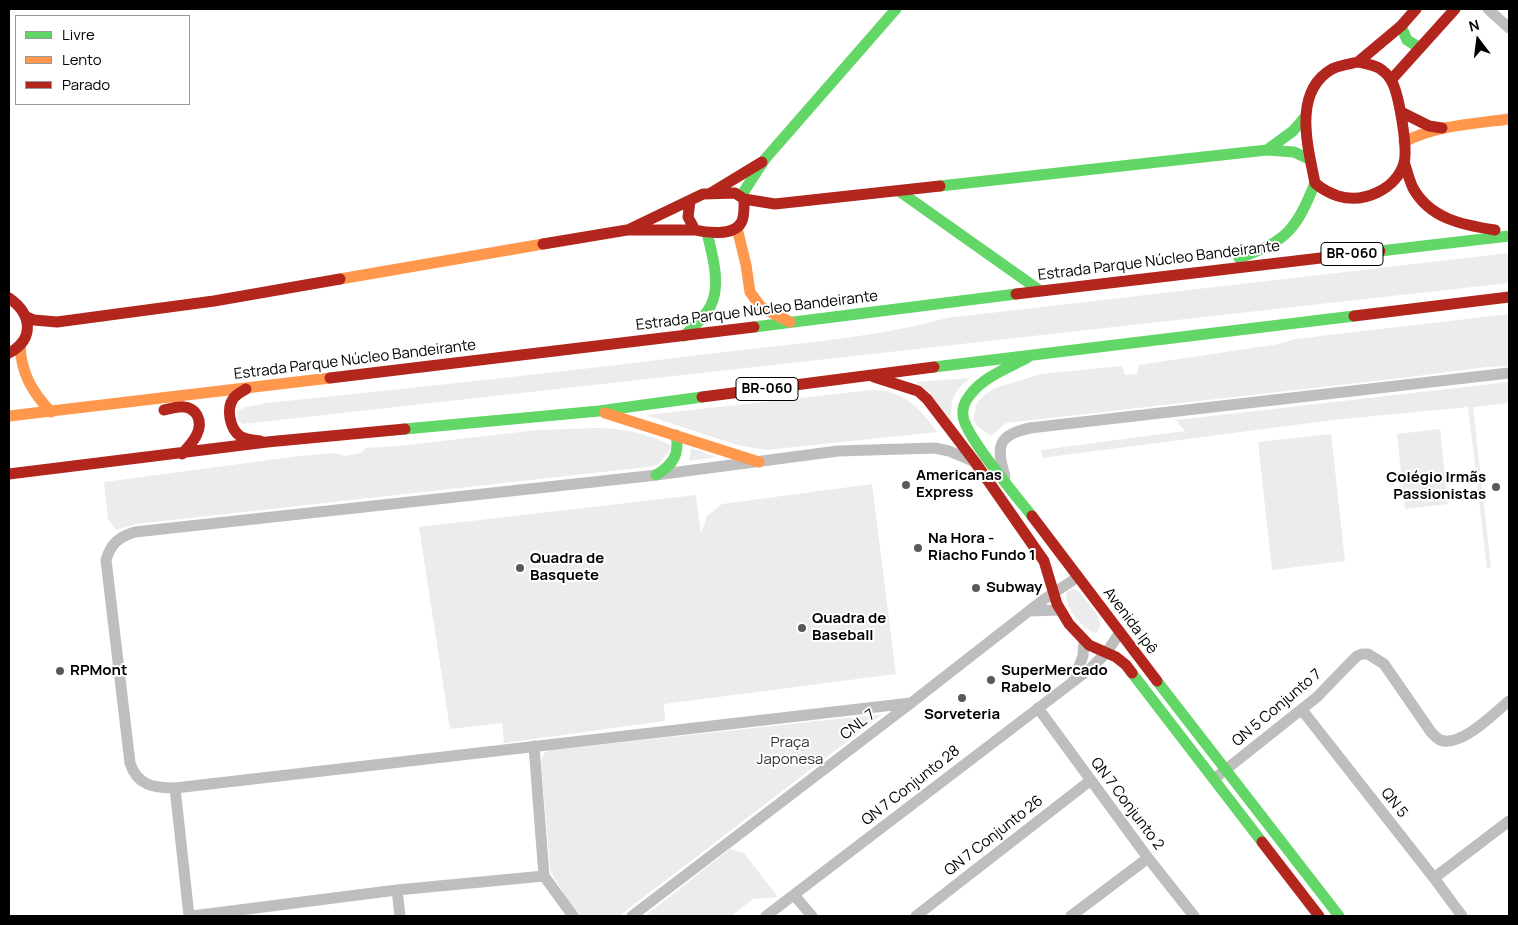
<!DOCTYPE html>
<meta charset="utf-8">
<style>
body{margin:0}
#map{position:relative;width:1518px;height:925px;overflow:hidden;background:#fff;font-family:Manrope,sans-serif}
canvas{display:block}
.frame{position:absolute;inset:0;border:10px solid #000;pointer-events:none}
.legend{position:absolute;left:15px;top:15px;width:175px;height:90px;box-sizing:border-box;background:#fff;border:1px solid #999;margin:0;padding:6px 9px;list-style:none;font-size:15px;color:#000}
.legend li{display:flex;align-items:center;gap:10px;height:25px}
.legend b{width:25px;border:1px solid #999}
.north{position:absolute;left:1453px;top:15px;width:50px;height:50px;-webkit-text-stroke:4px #fff;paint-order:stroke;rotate:345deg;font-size:14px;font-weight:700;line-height:20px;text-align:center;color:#000}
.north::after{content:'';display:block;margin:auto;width:18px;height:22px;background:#000;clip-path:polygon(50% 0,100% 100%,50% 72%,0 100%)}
</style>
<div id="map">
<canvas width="1518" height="925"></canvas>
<div class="frame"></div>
<ul class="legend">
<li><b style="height:6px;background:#63d668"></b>Livre</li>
<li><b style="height:6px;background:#ff974d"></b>Lento</li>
<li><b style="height:6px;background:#b3261e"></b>Parado</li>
</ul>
<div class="north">N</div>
</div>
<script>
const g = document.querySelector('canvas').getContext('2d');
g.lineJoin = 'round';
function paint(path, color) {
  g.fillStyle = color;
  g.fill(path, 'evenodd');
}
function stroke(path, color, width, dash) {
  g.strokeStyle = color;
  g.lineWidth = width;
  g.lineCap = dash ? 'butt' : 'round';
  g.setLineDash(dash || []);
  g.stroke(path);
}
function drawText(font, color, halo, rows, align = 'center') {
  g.font = font + ' Manrope,sans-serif';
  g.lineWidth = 4;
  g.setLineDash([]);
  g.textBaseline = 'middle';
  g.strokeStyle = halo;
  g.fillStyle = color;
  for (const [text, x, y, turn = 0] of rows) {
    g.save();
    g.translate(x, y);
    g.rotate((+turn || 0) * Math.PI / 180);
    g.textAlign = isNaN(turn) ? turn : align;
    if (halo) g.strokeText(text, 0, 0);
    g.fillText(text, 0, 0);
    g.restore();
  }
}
const green = new Path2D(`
 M 1509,253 L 1509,283 L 243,424 L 238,421 L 237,411 L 246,407 L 267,403 C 414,388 561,372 708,354 C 787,344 870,339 947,318 Z
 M 1509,314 L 1509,366 L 1486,367 L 1410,377 L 1006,423 L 991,436 L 977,426 L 973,419 L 977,403 L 984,395 L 995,388 L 1041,374 L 1122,366 L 1125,375 L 1137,374 L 1139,365 L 1279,344 L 1295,339 Z
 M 970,378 C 953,392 950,399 952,421 L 928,391 L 916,382 Z
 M 1509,382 L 1509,403 L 1473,407 L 1491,568 L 1487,568 L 1468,407 L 1333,420 L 1042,458 L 1041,450 L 1185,431 L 1176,420 Z
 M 872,390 C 904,390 920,408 937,432 L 766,450 L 737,445 L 646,415 Z
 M 597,428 C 628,429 645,433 673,446 L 658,465 L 647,467 L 136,524 L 116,530 L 108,519 L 104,482 L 299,456 L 336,453 L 344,456 L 361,453 L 366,448 L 398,446 L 538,430 Z
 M 1440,429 L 1448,504 L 1405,509 L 1397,434 Z
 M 1331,434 L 1345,561 L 1272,570 L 1258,442 Z
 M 691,448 L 716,457 L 689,461 Z
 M 872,484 L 896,674 L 664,704 L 665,721 L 504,743 L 502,723 L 450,729 L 419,527 L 696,495 L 701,534 L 707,516 L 722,504 Z
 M 1071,589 L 1077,590 C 1085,599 1111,624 1095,633 C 1083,631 1064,605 1066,593 Z
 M 883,714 L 619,916 L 578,916 L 554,878 L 550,869 L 541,761 L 544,753 L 551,750 Z
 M 730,849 L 744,853 L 778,897 L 753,899 L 731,916 L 645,916 Z`);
const street = new Path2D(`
 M 1488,9 L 1509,28
 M 1005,476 C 996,447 997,435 1030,428 L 1509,373
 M 1029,611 L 1060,610
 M 1074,679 L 1083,656 L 1084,641
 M 911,703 L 175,788 C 153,788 137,785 130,763 L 106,560 C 111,543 119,537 135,532 L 648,476 L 838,451 L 935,448 L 949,451 L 975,462
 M 1038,708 L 1148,858 L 1194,916
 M 1302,710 L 1434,878 L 1462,916
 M 534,746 L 544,876 L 573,916
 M 1219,775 L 1317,697 L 1347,666 L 1357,656 L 1362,654 L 1368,654 L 1384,664 L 1431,732 C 1434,735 1436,738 1440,740 C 1461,748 1494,713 1509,701
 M 175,788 L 189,916
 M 1434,878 L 1509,821
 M 397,890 L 400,916
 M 794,895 L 812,916
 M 192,916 L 397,890 L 544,876
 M 632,916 L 911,703 L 1043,600 L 1078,577
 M 766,916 L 1091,668 L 1107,652 L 1120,632
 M 916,916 L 1091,780
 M 1071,916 L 1148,858`);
const fast = new Path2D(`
 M 1401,26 L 1407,40 L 1420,48
 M 1267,150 L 1293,131 L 1305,117
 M 940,186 L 1267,150 L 1294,152 L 1309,159
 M 899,191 L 1039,290
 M 741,196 L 765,159 L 896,9
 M 1380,251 L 1509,236
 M 1239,258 C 1287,241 1296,230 1315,183
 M 754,327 L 1016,294
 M 684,336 C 693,327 704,318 710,307 C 722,286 712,254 707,233
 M 1027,358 C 1008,368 983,377 970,395 C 965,401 962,409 963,416 C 965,436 1017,497 1032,516
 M 934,367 L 1354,316
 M 405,429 L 599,411 L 702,397
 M 656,475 C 673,465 680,454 676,435
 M 1132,673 L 1262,842
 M 1157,681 L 1339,916`);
const slow = new Path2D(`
 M 1404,142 C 1437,125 1473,124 1509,119
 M 737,228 L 746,265 L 750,292 L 761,307 L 790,322
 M 340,279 L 543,244
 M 20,345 C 21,373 32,392 51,412
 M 605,413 L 759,462
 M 9,416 L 330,378`);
const jam = new Path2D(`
 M 1358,62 C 1366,64 1377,65 1383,71 C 1386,73 1389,77 1391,80 C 1399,93 1408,148 1404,163 C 1396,189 1364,204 1338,196 C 1329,193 1322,189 1315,183 C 1308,147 1292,92 1332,69 C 1340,65 1349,64 1358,62 Z
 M 1358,62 L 1401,26 L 1416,9
 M 1391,80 L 1455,9
 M 1401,112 L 1429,126 L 1442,128
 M 1404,162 C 1407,170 1409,180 1413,188 C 1430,219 1463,225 1495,230
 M 711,193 L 762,162
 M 744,199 L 775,204 L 940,186
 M 630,229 L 703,194 L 735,193 L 744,199 C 744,207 745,216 741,223 C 733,236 707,233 695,230 L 688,217 L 690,201
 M 543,244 L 627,230 L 695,230
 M 1016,294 L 1380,251
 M 9,298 C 32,314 35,339 9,353
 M 1354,316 L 1509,297
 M 27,317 L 34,320 L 57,322 L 214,301 L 340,279
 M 874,377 L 918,391 L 927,399 L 975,462 L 1044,561 L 1057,604 L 1069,624 L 1089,645 L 1116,657 L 1126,665 L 1132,673
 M 330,378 L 754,327
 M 246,389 C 241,392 236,394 233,399 C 226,409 230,429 240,436 C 246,440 254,440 260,441
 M 702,397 L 934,367
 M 164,410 C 170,409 178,406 184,407 C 189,407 195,411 197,415 C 205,430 191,444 182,454
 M 9,474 L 267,442 L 405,429
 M 1032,516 L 1157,681
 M 1262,842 L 1319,916`);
const markers = [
 [906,485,5,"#595959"],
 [1496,487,5,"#595959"],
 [918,548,5,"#595959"],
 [520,568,5,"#595959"],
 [976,588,5,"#595959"],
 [802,628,5,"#595959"],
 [60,671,5,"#595959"],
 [991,680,5,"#595959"],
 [962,698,5,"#595959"]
];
const shields = [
 [1352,254,62],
 [767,389,62]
];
const shieldNames = [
 ["BR-060",1352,254],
 ["BR-060",767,389]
];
const streetNames = [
 ["Estrada Parque Núcleo Bandeirante",1159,261,-7],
 ["Estrada Parque Núcleo Bandeirante",757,311,-7],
 ["Estrada Parque Núcleo Bandeirante",355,360,-7],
 ["Avenida Ipê",1130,621,53],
 ["QN 5 Conjunto 7",1277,708,-40],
 ["CNL 7",858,725,-37],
 ["QN 7 Conjunto 28",911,786,-38],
 ["QN 5",1394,803,52],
 ["QN 7 Conjunto 2",1127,804,53],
 ["QN 7 Conjunto 26",994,836,-38]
];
const poiNames = [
 ["Americanas",916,476],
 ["Express",916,493],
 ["Colégio Irmãs",1486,478,"right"],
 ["Passionistas",1486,495,"right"],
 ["Na Hora -",928,539],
 ["Riacho Fundo 1",928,556],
 ["Quadra de",530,559],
 ["Basquete",530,576],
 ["Subway",986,588],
 ["Quadra de",812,619],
 ["Baseball",812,636],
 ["RPMont",70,671],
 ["SuperMercado",1001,671],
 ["Rabelo",1001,688],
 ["Sorveteria",962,715,"center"]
];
const parkNames = [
 ["Praça",790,743],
 ["Japonesa",790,760]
];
paint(green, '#ececec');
stroke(street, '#bebebe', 11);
stroke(fast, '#63d668', 11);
stroke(slow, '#ff974d', 11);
stroke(jam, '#b3261e', 11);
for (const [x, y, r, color] of markers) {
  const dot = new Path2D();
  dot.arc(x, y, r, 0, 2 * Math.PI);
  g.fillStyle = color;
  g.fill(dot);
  stroke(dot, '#fff', 2);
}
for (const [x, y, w] of shields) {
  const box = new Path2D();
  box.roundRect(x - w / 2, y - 11.5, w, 23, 4);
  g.fillStyle = '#fff';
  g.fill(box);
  stroke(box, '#000', 1);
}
drawText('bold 14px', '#000', null, shieldNames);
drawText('15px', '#000', '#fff', streetNames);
drawText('bold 15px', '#000', '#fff', poiNames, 'left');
drawText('15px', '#333', '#fff', parkNames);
</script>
